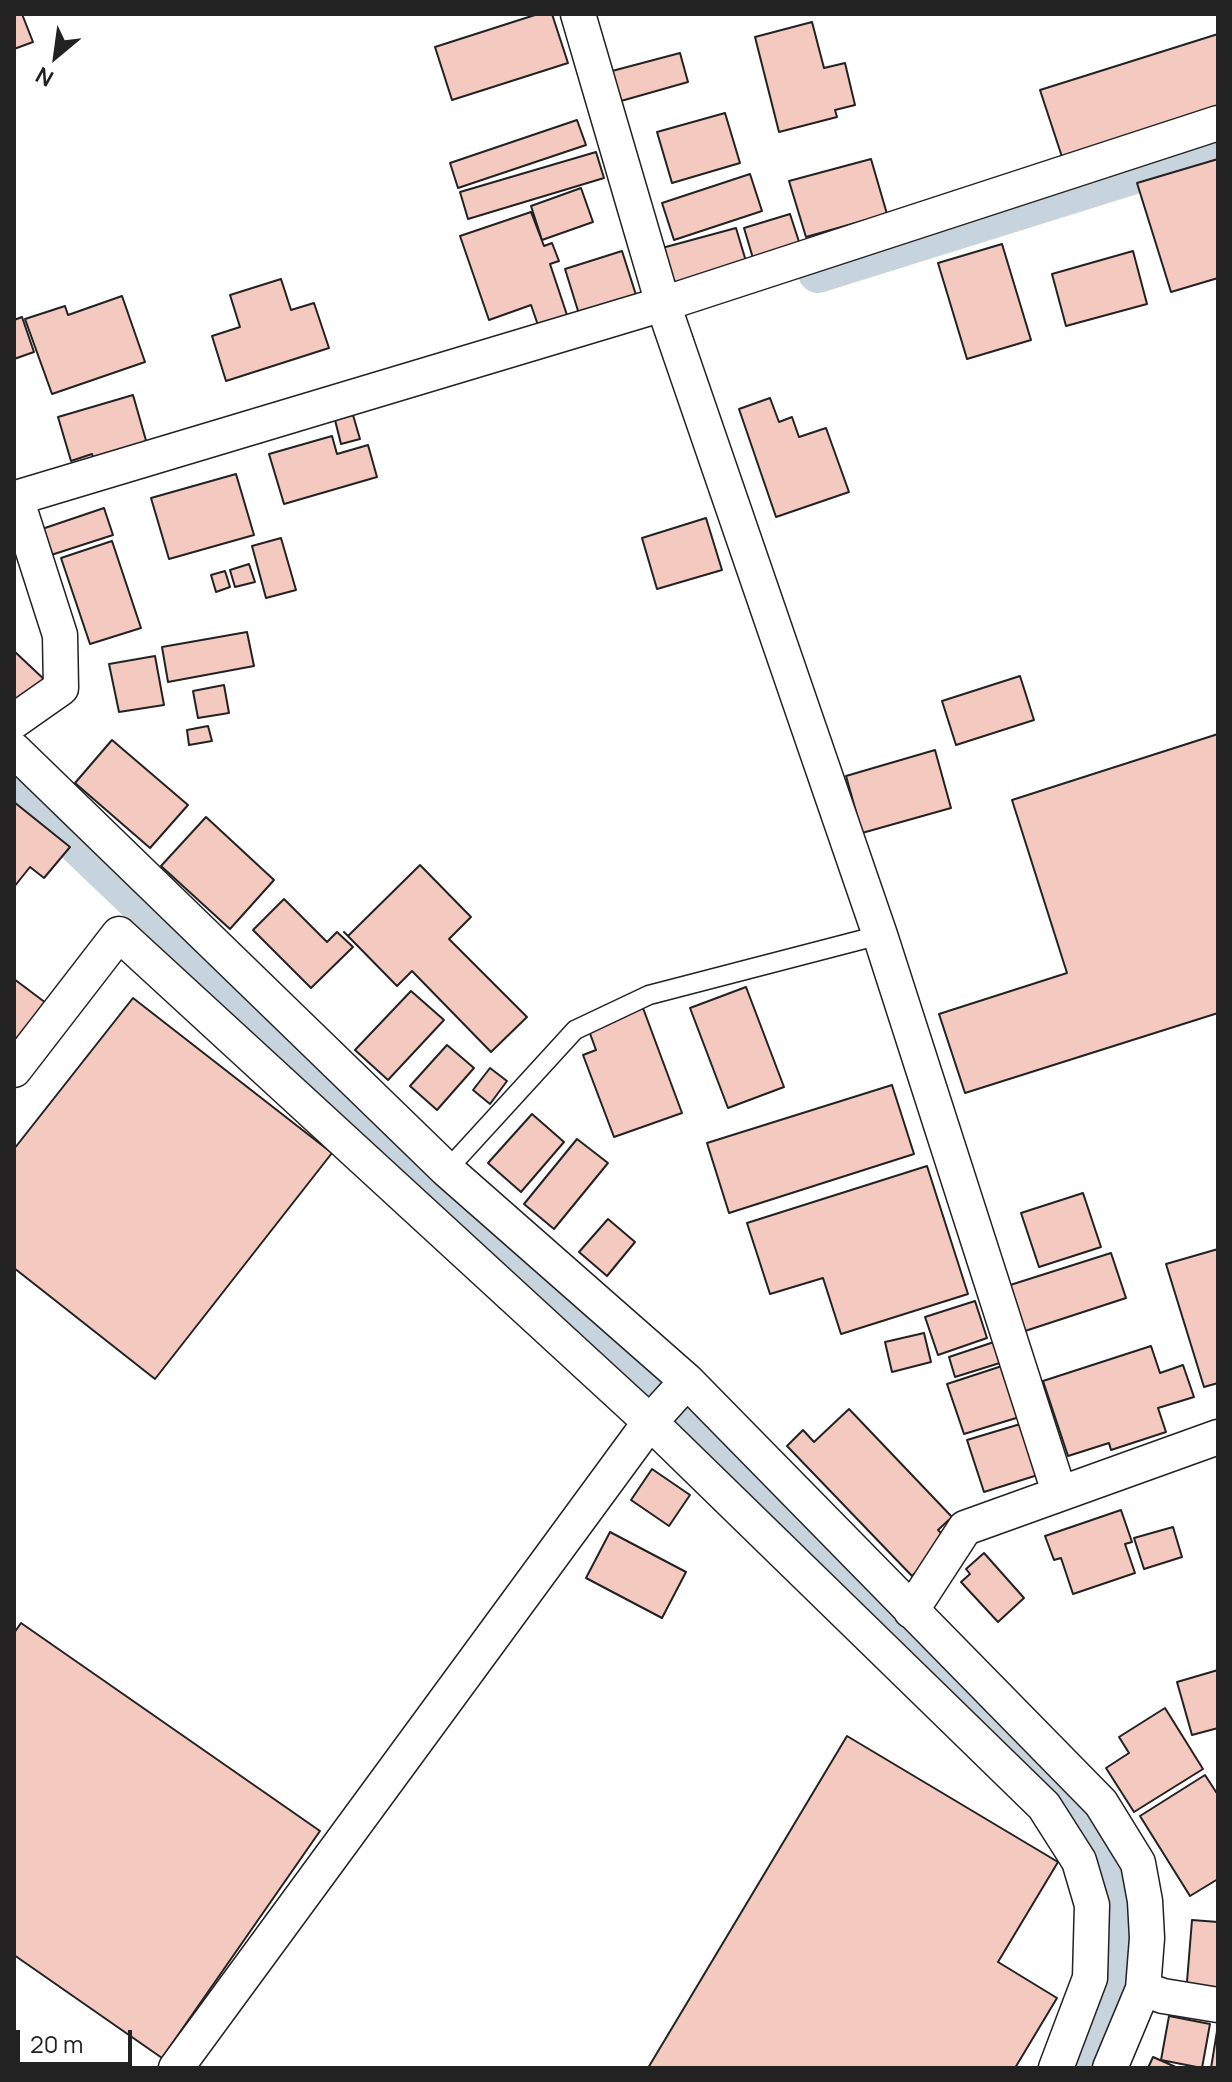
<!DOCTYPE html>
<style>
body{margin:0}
#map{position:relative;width:1232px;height:2082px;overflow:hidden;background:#fff;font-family:Manrope,sans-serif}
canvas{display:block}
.frame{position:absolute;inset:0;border:16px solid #222;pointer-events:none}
.north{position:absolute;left:16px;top:16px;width:80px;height:80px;-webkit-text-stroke:6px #fff;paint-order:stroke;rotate:209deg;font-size:22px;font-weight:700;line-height:32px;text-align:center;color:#222}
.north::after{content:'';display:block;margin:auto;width:28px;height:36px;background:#222;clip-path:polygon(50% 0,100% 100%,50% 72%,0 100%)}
.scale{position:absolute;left:16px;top:2030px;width:116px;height:36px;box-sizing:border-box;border:4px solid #222;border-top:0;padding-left:10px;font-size:24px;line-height:28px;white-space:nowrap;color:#222;-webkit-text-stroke:6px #fff;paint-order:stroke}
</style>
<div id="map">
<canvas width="1232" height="2082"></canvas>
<div class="frame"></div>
<div class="north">N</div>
<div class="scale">20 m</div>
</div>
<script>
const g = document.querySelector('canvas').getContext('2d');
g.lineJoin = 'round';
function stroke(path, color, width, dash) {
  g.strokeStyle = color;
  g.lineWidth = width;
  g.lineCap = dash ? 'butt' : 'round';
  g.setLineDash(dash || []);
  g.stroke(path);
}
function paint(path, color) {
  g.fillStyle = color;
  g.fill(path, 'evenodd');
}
const canal = new Path2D(`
 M 818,273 L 1218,148
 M 14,784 L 1067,1788 L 1101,1838 L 1124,1929 L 1120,1973 L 1086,2068`);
const building = new Path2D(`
 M 14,14 L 22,14 L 33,42 L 14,49 Z
 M 538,14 L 552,14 L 568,63 L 452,100 L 435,47 Z
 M 812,22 L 824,68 L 845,63 L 855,105 L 835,110 L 837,117 L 779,132 L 755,37 Z
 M 1218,34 L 1218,117 L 1065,166 L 1040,90 Z
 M 680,53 L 688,82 L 621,101 L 612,71 Z
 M 725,113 L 740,163 L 672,183 L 657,132 Z
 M 577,120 L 586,145 L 458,188 L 450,163 Z
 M 596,152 L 604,178 L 468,219 L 460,192 Z
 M 871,159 L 887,214 L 806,237 L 789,181 Z
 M 1218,159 L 1218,278 L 1171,292 L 1137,183 Z
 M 750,174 L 762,211 L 674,240 L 662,203 Z
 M 581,188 L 593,222 L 542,240 L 531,206 Z
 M 531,212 L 544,246 L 552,243 L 559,261 L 550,264 L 569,321 L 540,331 L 531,305 L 489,320 L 460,236 Z
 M 790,214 L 802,251 L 755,265 L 744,228 Z
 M 736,228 L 748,268 L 673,289 L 662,248 Z
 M 1002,244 L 1031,340 L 967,359 L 938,263 Z
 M 622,251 L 636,295 L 579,314 L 565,269 Z
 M 1133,251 L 1147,304 L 1066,326 L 1052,274 Z
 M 281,279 L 291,310 L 314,303 L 329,348 L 226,381 L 212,336 L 240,327 L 230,295 Z
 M 122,296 L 145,362 L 52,394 L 25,319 L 65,306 L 68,315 Z
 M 22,317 L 34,352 L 14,359 L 14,320 Z
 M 133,395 L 149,451 L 97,467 L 92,454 L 71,461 L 58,417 Z
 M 770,398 L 779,422 L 792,417 L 799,437 L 826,428 L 849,492 L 776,517 L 739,409 Z
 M 353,415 L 360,439 L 341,444 L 335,420 Z
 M 332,436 L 337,454 L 368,445 L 377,477 L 284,504 L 269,454 Z
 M 236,474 L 254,535 L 169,559 L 151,498 Z
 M 104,508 L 113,535 L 48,556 L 39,530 Z
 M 706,518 L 722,570 L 657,589 L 642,538 Z
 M 281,538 L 296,590 L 266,598 L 252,546 Z
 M 112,541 L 141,628 L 90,644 L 61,558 Z
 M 249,564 L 255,582 L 235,587 L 230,570 Z
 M 225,571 L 230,587 L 216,592 L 211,575 Z
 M 247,632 L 254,666 L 168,682 L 162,647 Z
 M 14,651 L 47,682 L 14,716 Z
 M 155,656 L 164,705 L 119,712 L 109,664 Z
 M 1020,676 L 1034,720 L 956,745 L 942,701 Z
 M 224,685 L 229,713 L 198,718 L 193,691 Z
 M 208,726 L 212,741 L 189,745 L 187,730 Z
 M 1218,734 L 1218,1013 L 965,1093 L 939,1014 L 1067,973 L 1012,800 Z
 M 112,740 L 188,805 L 150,848 L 75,783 Z
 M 935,750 L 951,808 L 862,833 L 846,776 Z
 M 14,802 L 70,847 L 44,878 L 30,867 L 14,887 Z
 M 206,817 L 274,880 L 230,929 L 161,866 Z
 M 420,865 L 471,917 L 449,939 L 527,1017 L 491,1052 L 412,971 L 397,986 L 344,932 L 348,936 Z
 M 284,899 L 327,942 L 337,932 L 353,947 L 311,988 L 253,930 Z
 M 14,979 L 50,1006 L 14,1055 Z
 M 746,987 L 784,1087 L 728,1108 L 690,1008 Z
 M 411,991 L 444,1020 L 388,1080 L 355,1050 Z
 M 133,998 L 332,1153 L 155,1379 L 14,1268 L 14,1149 Z
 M 643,1008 L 682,1113 L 614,1137 L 583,1055 L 596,1050 L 588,1028 Z
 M 447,1045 L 474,1068 L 437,1110 L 410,1086 Z
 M 490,1068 L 507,1081 L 490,1104 L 473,1090 Z
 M 892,1085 L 914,1154 L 729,1213 L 707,1143 Z
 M 532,1114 L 564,1142 L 521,1192 L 488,1163 Z
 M 577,1139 L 608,1163 L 554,1229 L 524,1204 Z
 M 927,1166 L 968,1294 L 841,1334 L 823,1278 L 770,1294 L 747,1223 Z
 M 1083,1193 L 1101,1247 L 1039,1267 L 1021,1213 Z
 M 608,1219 L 635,1242 L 607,1276 L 579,1252 Z
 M 1218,1249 L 1218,1383 L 1204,1387 L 1166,1264 Z
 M 1111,1253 L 1126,1298 L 1022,1332 L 1007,1286 Z
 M 975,1301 L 987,1338 L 938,1355 L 925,1317 Z
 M 924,1333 L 931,1362 L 892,1372 L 885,1342 Z
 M 997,1341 L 1003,1362 L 955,1377 L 949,1357 Z
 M 1151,1346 L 1160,1373 L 1183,1365 L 1194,1397 L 1158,1408 L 1166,1432 L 1111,1450 L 1109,1443 L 1068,1456 L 1043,1381 Z
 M 1008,1364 L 1026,1415 L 964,1434 L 947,1384 Z
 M 849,1409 L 952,1517 L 938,1530 L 949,1541 L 912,1576 L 787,1446 L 803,1430 L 814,1442 Z
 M 1027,1422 L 1044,1473 L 984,1492 L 967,1440 Z
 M 652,1469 L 690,1495 L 669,1526 L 631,1500 Z
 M 1121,1510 L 1132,1542 L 1125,1544 L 1135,1573 L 1073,1594 L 1061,1558 L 1054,1560 L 1045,1536 Z
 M 1173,1527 L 1182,1557 L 1144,1569 L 1134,1538 Z
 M 610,1532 L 686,1572 L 662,1618 L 586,1578 Z
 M 984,1553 L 1024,1598 L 998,1622 L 961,1582 L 970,1574 L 966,1569 Z
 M 21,1623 L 320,1831 L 162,2058 L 14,1955 L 14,1633 Z
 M 1218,1670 L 1218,1728 L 1192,1735 L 1177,1682 Z
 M 1165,1708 L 1203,1769 L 1134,1812 L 1106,1768 L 1129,1753 L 1119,1737 Z
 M 847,1736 L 1058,1862 L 998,1962 L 1057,1998 L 1015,2068 L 648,2068 Z
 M 1205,1775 L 1218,1795 L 1218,1879 L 1190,1896 L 1140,1816 Z
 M 1192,1920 L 1218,1922 L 1218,1997 L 1186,1994 Z
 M 1169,2016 L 1210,2024 L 1202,2068 L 1161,2060 Z
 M 1218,2025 L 1218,2068 L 1211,2068 Z
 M 1153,2057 L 1178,2068 L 1148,2068 Z`);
const service = new Path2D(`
 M 447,1170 L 575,1030 L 649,995 L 880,935`);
const minor = new Path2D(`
 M 578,14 L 663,304 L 880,935 L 1059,1492
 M 14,721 L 61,688 L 60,635 L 16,498 L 663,304 L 1218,123
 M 14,750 L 447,1170 L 687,1381 L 1101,1803 L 1138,1863 L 1145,1901 L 1147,1938 L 1143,1989 L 1110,2068
 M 14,1070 L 119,934 L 650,1422 L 1044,1806 L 1079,1861 L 1092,1905 L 1090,1978 L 1056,2068
 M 911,1611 L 965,1528 L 1218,1437
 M 1143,1989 L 1163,1996 L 1218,2005
 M 176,2068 L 650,1422 L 687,1381`);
stroke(canal, '#c7d3dd', 40);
paint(building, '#f3c9c0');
stroke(building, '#222', 2);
stroke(service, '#222', 21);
stroke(minor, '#222', 37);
stroke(service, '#fff', 18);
stroke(minor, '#fff', 34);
</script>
